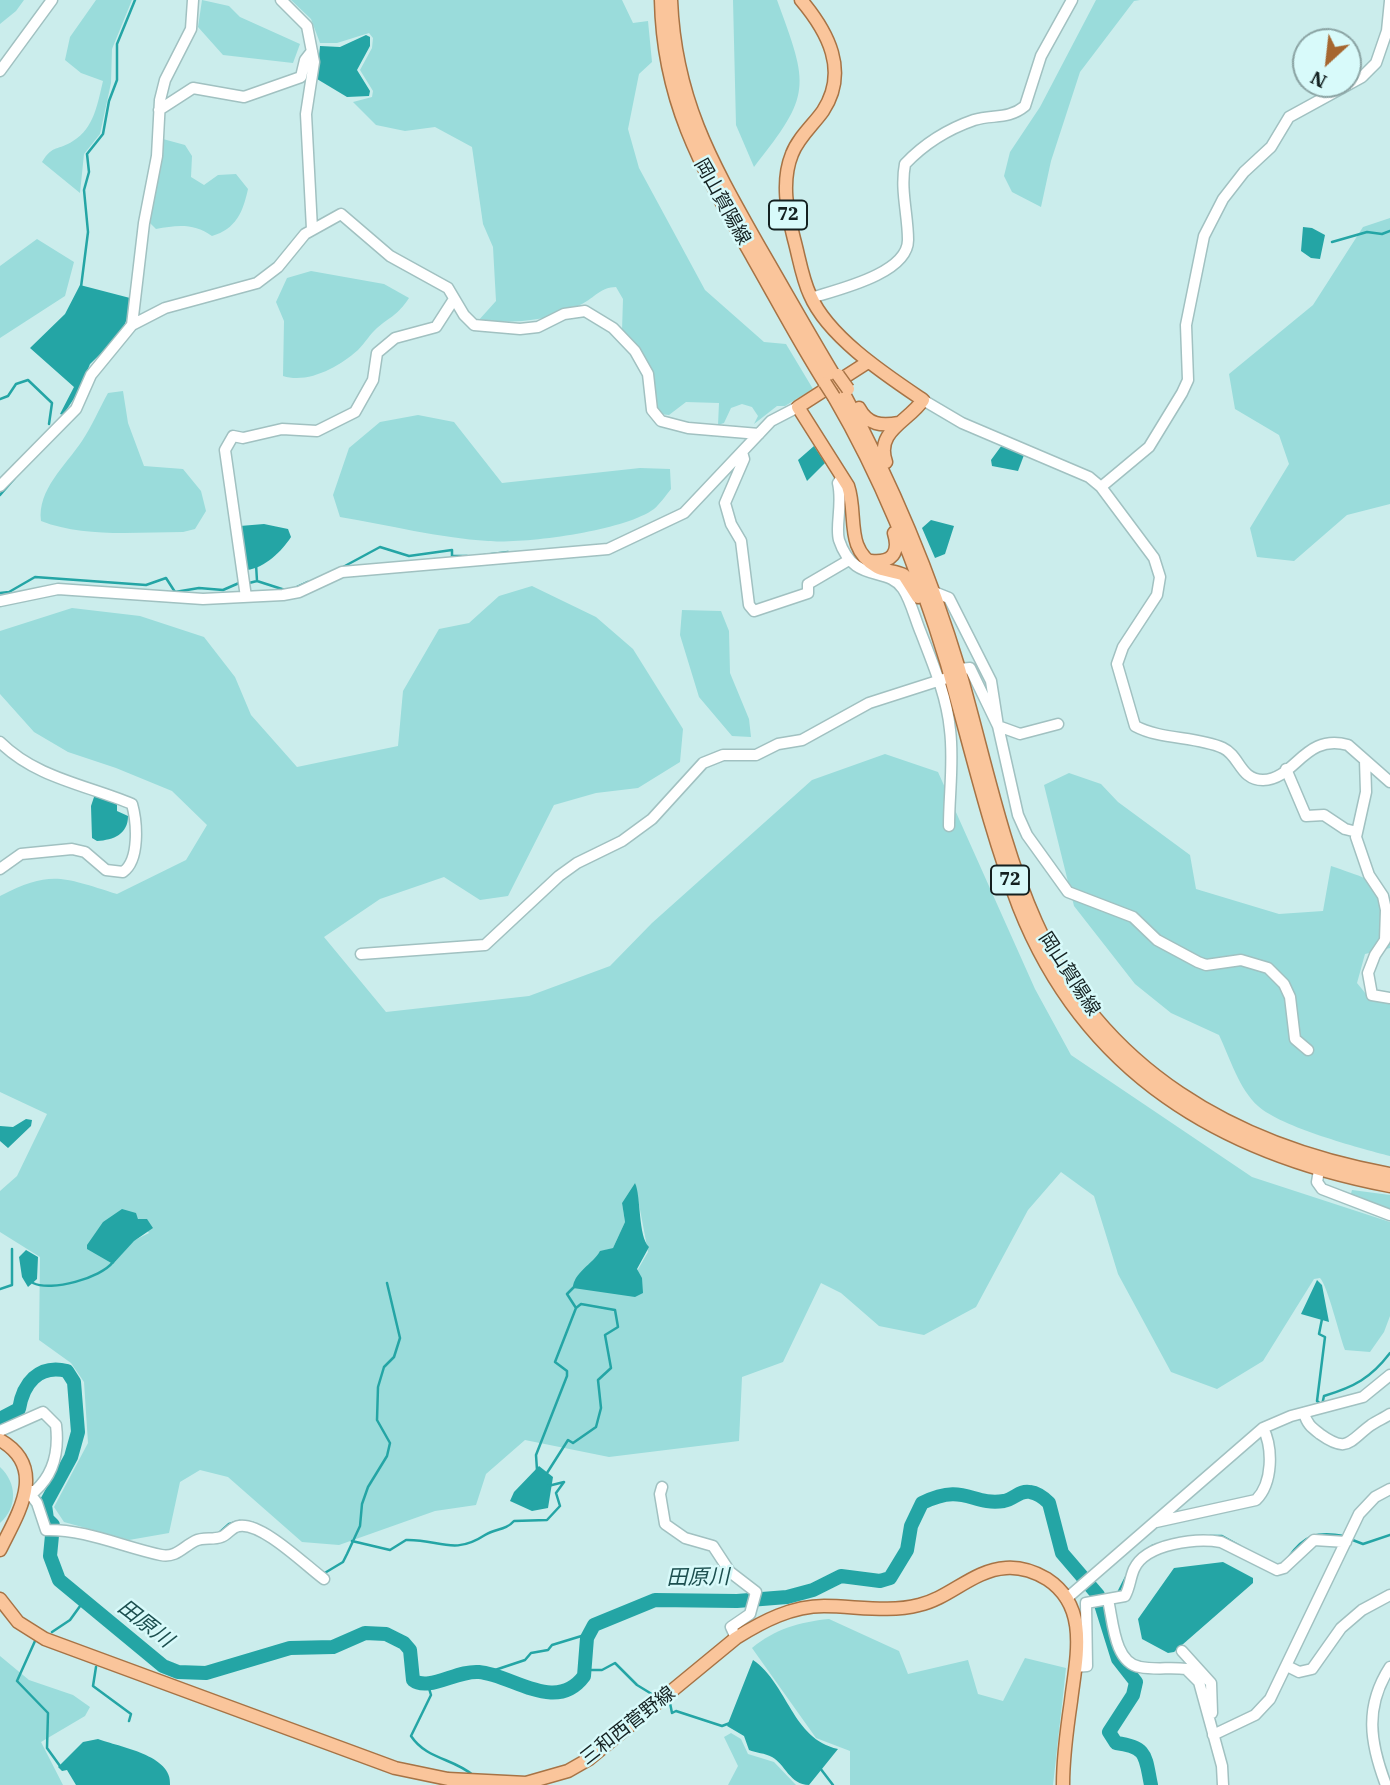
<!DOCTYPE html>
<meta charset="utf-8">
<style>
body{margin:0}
#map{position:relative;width:1390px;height:1785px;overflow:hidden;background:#cbedec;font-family:"IBM Plex Serif",serif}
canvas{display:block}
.north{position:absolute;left:1292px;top:28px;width:70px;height:70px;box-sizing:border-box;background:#d8fafa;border:2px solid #8aa3a3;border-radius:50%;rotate:207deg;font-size:19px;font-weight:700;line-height:28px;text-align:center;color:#142121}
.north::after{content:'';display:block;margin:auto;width:24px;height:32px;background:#a6662f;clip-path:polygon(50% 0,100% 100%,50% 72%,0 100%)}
</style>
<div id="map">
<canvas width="1390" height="1785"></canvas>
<div class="north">N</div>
</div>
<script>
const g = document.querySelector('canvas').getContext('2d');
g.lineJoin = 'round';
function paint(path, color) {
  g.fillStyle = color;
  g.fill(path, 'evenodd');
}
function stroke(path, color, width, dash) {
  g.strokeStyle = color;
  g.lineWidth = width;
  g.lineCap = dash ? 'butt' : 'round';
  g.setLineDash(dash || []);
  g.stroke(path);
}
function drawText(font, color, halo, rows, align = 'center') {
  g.font = font + ' "IBM Plex Serif","Noto Sans JP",serif';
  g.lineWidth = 5;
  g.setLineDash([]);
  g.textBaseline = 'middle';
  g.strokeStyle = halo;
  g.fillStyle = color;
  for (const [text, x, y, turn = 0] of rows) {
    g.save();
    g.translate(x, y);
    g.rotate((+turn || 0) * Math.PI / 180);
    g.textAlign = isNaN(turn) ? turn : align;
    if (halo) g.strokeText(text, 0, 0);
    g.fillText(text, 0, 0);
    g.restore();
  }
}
const green = new Path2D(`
 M 0,0 L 24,0 L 16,11 L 0,24 Z
 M 96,0 L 132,0 L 112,49 L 111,83 L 100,134 L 84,154 L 80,193 L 42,162 C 53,144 58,151 73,141 C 94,129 98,102 103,81 L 81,73 L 65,60 L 70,37 Z
 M 202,0 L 229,6 L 240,17 L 300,44 L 293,63 L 223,55 L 198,27 Z
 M 291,0 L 622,0 L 633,23 L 648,21 L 652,62 L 639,74 L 628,129 L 639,168 L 705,290 L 764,342 L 786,344 L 813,389 L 785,406 L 777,406 L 754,424 L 758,416 L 752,407 L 742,404 L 731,408 L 724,423 L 718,425 L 719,403 L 686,402 L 669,415 L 659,414 C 650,370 655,365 622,331 L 623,299 L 616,287 C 601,287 594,298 582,304 C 549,322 514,323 478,321 L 496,301 L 493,247 L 483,224 L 472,147 L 435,127 L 405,131 L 376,125 L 353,102 L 372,97 L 373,91 L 360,70 L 372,48 L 373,38 L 369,33 L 337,43 L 320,43 L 311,19 Z
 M 733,0 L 777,0 C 809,87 812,94 754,167 L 736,125 Z
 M 1096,0 L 1140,0 L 1134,1 L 1080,72 L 1051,161 L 1041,207 L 1012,192 L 1004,176 L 1010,152 L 1040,107 Z
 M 163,139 L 185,145 L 192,156 L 191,177 L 204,185 L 218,175 L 236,174 L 248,189 C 243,212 236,229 212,236 C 194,223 177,225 156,229 L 150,223 Z
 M 1390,218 L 1390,504 L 1347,515 L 1294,561 L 1257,557 L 1250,528 L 1289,464 L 1279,435 L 1235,409 L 1229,374 L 1313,305 L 1363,227 Z
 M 37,239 L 74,262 L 65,296 L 0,338 L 0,266 Z
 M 311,271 L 384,284 L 409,298 C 397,316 391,316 377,328 C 370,334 365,343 358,350 C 339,367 308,384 283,376 L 284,321 L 276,302 L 287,278 Z
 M 123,391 L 128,423 L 144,466 L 183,469 L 201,491 L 206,511 L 195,529 L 183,532 C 137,532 85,538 41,521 C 37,490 66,465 82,441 C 92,426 99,409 108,393 Z
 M 418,415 L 454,422 L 502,483 L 640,468 L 670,469 L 671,489 C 666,495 660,504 654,509 C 624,531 525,544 488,541 C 439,538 389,525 340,517 L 333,495 L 349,448 L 380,422 Z
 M 532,586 L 596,617 L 633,649 L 683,729 L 680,762 L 638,788 L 596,793 L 554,805 L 508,896 L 480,900 L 444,877 L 380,899 L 324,937 L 386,1012 L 529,996 L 610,966 L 652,923 L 812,780 L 885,754 L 938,772 L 1035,989 L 1071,1055 L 1252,1177 L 1390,1222 L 1390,1316 L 1384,1332 L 1370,1352 L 1345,1350 C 1339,1334 1328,1287 1320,1278 L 1314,1279 L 1263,1361 L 1217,1389 L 1171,1372 L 1118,1274 L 1094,1196 L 1061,1172 L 1028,1210 L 976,1307 L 924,1335 L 879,1326 L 841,1293 L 821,1283 L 783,1362 L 742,1377 L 739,1441 L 609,1457 L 525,1440 L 486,1474 L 476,1505 L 435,1511 L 339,1545 L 302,1542 L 228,1477 L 200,1470 L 180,1482 L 169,1533 L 129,1540 L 64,1522 L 54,1507 L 88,1443 L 84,1382 L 71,1363 L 39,1340 L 40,1257 L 0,1232 L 0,1191 L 17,1176 L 47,1114 L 0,1092 L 0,896 C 52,869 64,878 117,894 L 186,860 L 207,825 L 172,791 L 116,768 L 68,752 L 34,732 L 0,694 L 0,631 L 72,608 L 140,616 L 204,637 L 235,677 L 251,715 L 297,767 L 398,746 L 403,691 L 439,629 L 469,623 L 499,596 ZM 635,1183 L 648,1252 L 637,1271 L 574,1281 L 606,1250 L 613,1248 L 625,1222 L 622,1203 ZM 137,1217 L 149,1233 L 133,1241 L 113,1264 Z
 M 682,610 L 721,611 L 729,631 L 730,673 L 749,719 L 751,737 L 732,736 L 699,697 L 680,635 Z
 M 1069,773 L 1101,784 L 1118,802 L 1190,855 L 1196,889 L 1279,914 L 1323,911 L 1331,866 C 1390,886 1390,885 1390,948 L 1365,954 L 1357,983 L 1370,999 L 1390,998 L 1390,1156 C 1359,1148 1281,1127 1258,1106 C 1239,1089 1230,1058 1219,1035 L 1171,1013 L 1135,984 L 1074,906 L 1044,785 Z
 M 1352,1190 L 1390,1195 L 1390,1209 L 1350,1197 Z
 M 0,1467 C 17,1483 18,1507 0,1523 Z
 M 829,1619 L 899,1651 L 908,1674 L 968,1660 L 978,1694 L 1003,1701 L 1025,1658 L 1066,1668 L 1053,1785 L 850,1785 L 850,1751 L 816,1738 L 752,1648 C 775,1629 799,1622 829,1619 Z
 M 0,1656 L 29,1680 L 73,1695 L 90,1707 L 85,1716 L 41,1742 L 63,1785 L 0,1785 Z
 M 731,1733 L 741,1739 L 748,1754 L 774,1762 L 796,1785 L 728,1785 L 738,1766 L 724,1737 Z`);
const water = new Path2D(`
 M 366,35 L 370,37 L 370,46 L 357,70 L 370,91 L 369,96 L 347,97 L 317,79 L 320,46 L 340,47 Z
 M 1303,227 L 1312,228 L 1325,235 L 1320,259 L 1311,258 L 1301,251 Z
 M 80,285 L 130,298 L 128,316 L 121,334 L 90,364 L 79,391 L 63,415 L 60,414 L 74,387 L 30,348 L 65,314 Z
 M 1002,445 L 1024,455 L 1018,471 L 992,466 L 991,460 Z
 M 814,446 L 825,463 L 807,481 L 798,460 Z
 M 931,520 L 954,526 L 945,554 L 935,558 L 922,528 Z
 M 264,524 L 288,529 L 291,537 C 282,551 265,568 247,570 L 240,526 Z
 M 95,794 L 117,803 L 117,811 L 128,816 C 128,834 114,840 97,841 L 92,838 L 91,806 Z
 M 26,1119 L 32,1120 L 31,1126 L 8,1148 L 0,1141 L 0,1126 L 13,1127 Z
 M 635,1183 C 641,1195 638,1237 649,1247 L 637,1269 L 642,1278 L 643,1293 L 635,1297 L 573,1288 C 573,1273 593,1264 600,1251 L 613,1248 L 625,1222 L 622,1203 Z
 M 122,1209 L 136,1213 L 138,1219 L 147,1219 L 153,1228 L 134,1241 L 113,1264 L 87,1249 L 87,1245 L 103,1222 Z
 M 26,1250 L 38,1257 L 37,1279 L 28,1287 L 22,1277 L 19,1257 Z
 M 1317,1280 L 1322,1285 L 1329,1322 L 1301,1314 Z
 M 539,1466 L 553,1477 L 548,1508 L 532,1511 L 510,1501 L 514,1492 Z
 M 1223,1562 L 1253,1578 L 1253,1583 L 1174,1652 L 1168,1653 L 1142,1639 L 1138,1619 L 1174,1568 Z
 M 753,1660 C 788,1684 792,1739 838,1749 L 809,1785 C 790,1785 785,1764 772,1757 C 765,1753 756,1753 749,1750 L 744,1736 L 727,1726 Z
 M 98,1739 C 119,1747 173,1755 170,1785 L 76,1785 L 67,1770 L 62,1771 L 58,1767 L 83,1742 Z`);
const stream = new Path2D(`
 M 1332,242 L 1367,232 L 1382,234 L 1390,231
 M 81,287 L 88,232 L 84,190 L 89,172 L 87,154 L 103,134 L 109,101 L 117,80 L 117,44 L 135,0
 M 0,399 L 8,396 L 16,384 L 28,380 L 52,403 L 49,424
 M 0,495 L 14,479
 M 484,555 L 508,552
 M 256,564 L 257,581
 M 343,567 L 380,547 L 409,556 L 452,550 L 452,556 L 467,556
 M 249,583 L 257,581 L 285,590
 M 295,588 L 308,582
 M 0,593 L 9,592 L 35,577 L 146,585 L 166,578 L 175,592 L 199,588 L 223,590 L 239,583
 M 33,1283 C 51,1292 101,1278 113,1262
 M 0,1289 L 12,1285 L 12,1249
 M 1322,1319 L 1319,1334 L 1325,1337 L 1317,1401 L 1322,1405 L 1324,1396 C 1354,1387 1371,1378 1390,1353
 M 537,1470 L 536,1455 L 567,1376 L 567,1371 L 555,1362 L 576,1308 L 567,1294 L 575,1286
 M 547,1473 L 568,1440 L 573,1443 L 596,1427 L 601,1408 L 598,1380 L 611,1368 L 605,1335 L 618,1327 L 615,1310 L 581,1304 L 576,1308
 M 253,1523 L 266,1529
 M 219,1533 L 229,1524 L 240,1521
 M 1210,1536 L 1222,1536 L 1240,1546
 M 1350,1539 L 1363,1544 L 1390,1535
 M 352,1541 L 390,1550 L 406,1540 C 439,1539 453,1556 485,1535 C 496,1528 505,1531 514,1521 L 547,1520 L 560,1506 L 556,1493 L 564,1482 L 548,1486
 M 1152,1546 L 1169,1541
 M 1288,1558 C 1304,1535 1317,1531 1344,1536
 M 323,1574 L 343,1562 L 347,1554 L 360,1526 L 362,1504 L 368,1487 L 387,1456 L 390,1443 L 377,1420 L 378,1387 L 384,1367 L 394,1357 L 400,1338 L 387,1283
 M 1118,1593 L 1126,1577
 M 52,1632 L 70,1620 L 83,1602
 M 35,1641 L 17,1681 L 48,1713 L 47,1748 L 60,1766
 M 96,1667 L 93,1686 L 131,1714 L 129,1721
 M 587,1670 L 602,1670 L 615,1663 L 637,1685 L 655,1696
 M 486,1673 L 525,1660 L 531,1653 L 548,1650 L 552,1645 L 588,1634
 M 428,1685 L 431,1695 L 411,1736 C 427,1760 454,1758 474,1776
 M 670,1703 L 672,1713 L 676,1711 L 722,1726 L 730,1723
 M 820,1768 L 833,1785`);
const river = new Path2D(`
 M 0,1419 L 19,1409 C 23,1384 38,1364 67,1371 L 74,1382 L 78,1432 L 71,1457 L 45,1505 L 47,1519 L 53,1525 L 50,1556 L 59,1580 L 163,1666 L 178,1672 L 206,1673 L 290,1648 L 333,1647 L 365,1633 L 386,1634 L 404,1643 L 410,1650 L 413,1680 C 428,1692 457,1670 479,1672 C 513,1675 556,1714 584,1676 L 587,1638 L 594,1625 L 655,1600 L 737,1601 L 787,1597 L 813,1590 L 841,1576 L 880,1581 L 890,1578 L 907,1550 L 911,1526 L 922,1503 C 965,1482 971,1506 1004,1501 C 1014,1499 1020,1490 1030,1492 C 1038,1493 1044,1498 1049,1503 L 1062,1553 L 1098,1595 L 1118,1659 L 1136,1682 L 1133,1695 L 1109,1732 L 1116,1743 C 1148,1747 1145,1756 1151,1785`);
const minor = new Path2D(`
 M 281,0 L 307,26 L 314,62 L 306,114 L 312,229
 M 0,71 L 52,0
 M 159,110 L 193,88 L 244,97 L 301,77 L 305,60 L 312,51
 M 811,298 C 836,290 908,274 908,240 C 908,214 900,190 905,164 C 924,144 948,129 974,120 C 993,114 1008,120 1025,106 L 1041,56 L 1072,0
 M 132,325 L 165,308 L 257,283 L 278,267 L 305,234 L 341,214 L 390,256 L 448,288 L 464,315 L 474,325 L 520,329 L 538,327 L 564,314 L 585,311 L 613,328 L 635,351 L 648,374 L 652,410 L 661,421 L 688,428 L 759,434
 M 923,400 L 962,423 L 1089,477 L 1101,487 L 1154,558 L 1160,577 L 1157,595 L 1123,647 L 1117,664 L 1135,726 C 1161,740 1196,736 1223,748 C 1240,756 1240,780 1263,780 C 1296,779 1304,733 1348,745 L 1390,782
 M 742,452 L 744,459 L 725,503 L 731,524 L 741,541 L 749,605 L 754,611 L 808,593 L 808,584 L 849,560
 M 842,477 L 838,483 C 843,504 835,526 839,540 C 854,585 887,565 903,589 C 911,601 915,619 921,633 C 933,664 947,697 950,730 C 954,761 949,794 949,826
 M 0,486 L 76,409 L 91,375 L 132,325 L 144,223 L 157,156 L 160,100 L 165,80 L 191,29 L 193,0
 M 1101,487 L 1149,447 L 1182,393 L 1188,380 L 1186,325 L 1204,236 L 1223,199 L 1244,172 L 1271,147 L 1289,117 L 1362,77 L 1376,63 L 1387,31 L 1390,1
 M 934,592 L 949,598 L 991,681 L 998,726 L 1018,815 L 1027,835 L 1068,892 L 1133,917 L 1157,940 L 1198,962 L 1206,965 L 1241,960 L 1268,968 L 1284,984 L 1290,997 L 1295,1039 L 1308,1050
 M 246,597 L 225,450 L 233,436 L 243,438 L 282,429 L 317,431 L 355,412 L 373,380 L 377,353 L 395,338 L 436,327 L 454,299
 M 0,601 L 58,589 L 203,599 L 283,595 L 299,592 L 342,572 L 608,549 L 684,513 L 771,421 L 798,407
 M 959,669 L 970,668 L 998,726 L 1020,734 L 1058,724
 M 0,742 C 36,778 87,785 132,804 C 137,822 140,860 123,872 L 106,870 L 85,852 L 72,849 L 21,854 L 0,869
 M 1365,760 L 1366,792 L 1356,837 L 1369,875 L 1383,896 L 1386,910 L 1385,940 L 1375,955 L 1368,973 L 1372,995 L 1390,998
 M 1286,769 L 1306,816 L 1324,815 L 1345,829 L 1357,832
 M 361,954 L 485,945 L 559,876 L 577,863 L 622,841 L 652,819 L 703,763 L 723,755 L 756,755 L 778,744 L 802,740 L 869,703 L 950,677
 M 1319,1170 L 1317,1182 L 1322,1189 L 1390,1215
 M 1304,1413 C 1307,1424 1311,1427 1320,1434 C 1348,1454 1349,1441 1371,1425 C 1377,1421 1384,1418 1390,1414
 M 0,1431 L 43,1412 L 56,1425 C 59,1450 54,1474 35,1491 L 28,1491 L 37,1503 L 46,1530 C 85,1529 123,1547 161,1555 C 176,1558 183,1547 195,1541 C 203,1537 213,1540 221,1537 C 228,1535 231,1527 239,1526 C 262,1522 305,1565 324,1579
 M 662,1487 L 660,1494 L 665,1524 L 685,1538 L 713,1546 L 730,1572 L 756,1592 L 750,1614 L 731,1627 L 736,1638
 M 1156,1522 L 1256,1500 C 1273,1483 1273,1448 1263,1428
 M 1066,1599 L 1263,1428 L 1291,1416 L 1363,1397 L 1390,1375
 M 1108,1600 C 1113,1620 1114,1663 1140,1667 C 1155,1670 1171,1667 1186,1669 L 1199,1682 L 1222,1766 L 1223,1785
 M 1182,1651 L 1211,1683 L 1212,1713
 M 1287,1666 L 1299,1672 L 1312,1669 L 1341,1628 L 1362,1610 L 1390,1595
 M 1075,1667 L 1087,1666 L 1086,1603 L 1125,1596 C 1130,1587 1130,1578 1134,1569 C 1146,1543 1197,1538 1221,1542 L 1277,1570 L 1284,1568 L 1314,1540 L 1346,1542
 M 1213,1735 L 1255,1715 L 1270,1699 L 1359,1514 L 1375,1497 L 1390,1489
 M 1386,1785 C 1370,1743 1364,1707 1390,1667`);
const major = new Path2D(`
 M 661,0 C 663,104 703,170 753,258 C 777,300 799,342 825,383
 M 671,0 C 675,100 712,163 760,248 C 785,291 809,334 835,377
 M 801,0 C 828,32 849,71 823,111 C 813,125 798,138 792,154 C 781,181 787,212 794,239 C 799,257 802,278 810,295 C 828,337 886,375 923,400 C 908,422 875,431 886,462
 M 868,362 L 798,407 L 848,486 C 858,515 844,549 877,567 C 884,571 896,571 904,575 L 918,597
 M 843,392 C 891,481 930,572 959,669 C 983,751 1001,844 1036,922 C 1102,1070 1235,1146 1390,1174
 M 834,397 C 883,481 919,572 947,664 C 970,745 989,829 1019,907 C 1085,1074 1222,1154 1390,1186
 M 859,408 C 868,425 881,426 899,423
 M 871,561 C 892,563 900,553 894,533
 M 0,1440 C 49,1468 17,1515 0,1550
 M 0,1599 L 18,1622 L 45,1639 L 395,1768 L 448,1779 L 526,1783 L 568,1771 L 589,1759 L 736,1638 C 763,1621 792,1606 824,1606 C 855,1606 889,1613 919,1605 C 950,1598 973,1570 1006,1568 C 1020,1567 1035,1572 1047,1579 C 1090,1607 1076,1658 1071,1701 C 1067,1728 1063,1757 1063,1785`);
const majorBridge = new Path2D(`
 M 838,375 L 848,389
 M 825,383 L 834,397`);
const shields = [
 [788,215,38],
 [1010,880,38]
];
const shieldNames = [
 ["72",788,215],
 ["72",1010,880]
];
const streetNames = [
 ["岡山賀陽線",722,202,61],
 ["岡山賀陽線",1069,974,57],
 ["三和西菅野線",628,1726,-38]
];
const waterNames = [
 ["田原川",698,1578,-1],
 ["田原川",145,1624,38]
];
paint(green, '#9adcdb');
paint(water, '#24a5a5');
stroke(stream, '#24a5a5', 2.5);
stroke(river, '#24a5a5', 14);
stroke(minor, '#a1c1c1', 13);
stroke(major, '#a77345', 15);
stroke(minor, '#fff', 10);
stroke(major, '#fac59b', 12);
stroke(majorBridge, '#a77345', 15, []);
stroke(majorBridge, '#fac59b', 12);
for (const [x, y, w] of shields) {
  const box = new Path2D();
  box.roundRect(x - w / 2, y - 14.5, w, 29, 5);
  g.fillStyle = '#d8fafa';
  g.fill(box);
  stroke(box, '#142121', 2);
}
drawText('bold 18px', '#142121', null, shieldNames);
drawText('19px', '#142121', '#d8fafa', streetNames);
drawText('italic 21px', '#1c4f4f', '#d8fafa', waterNames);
</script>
